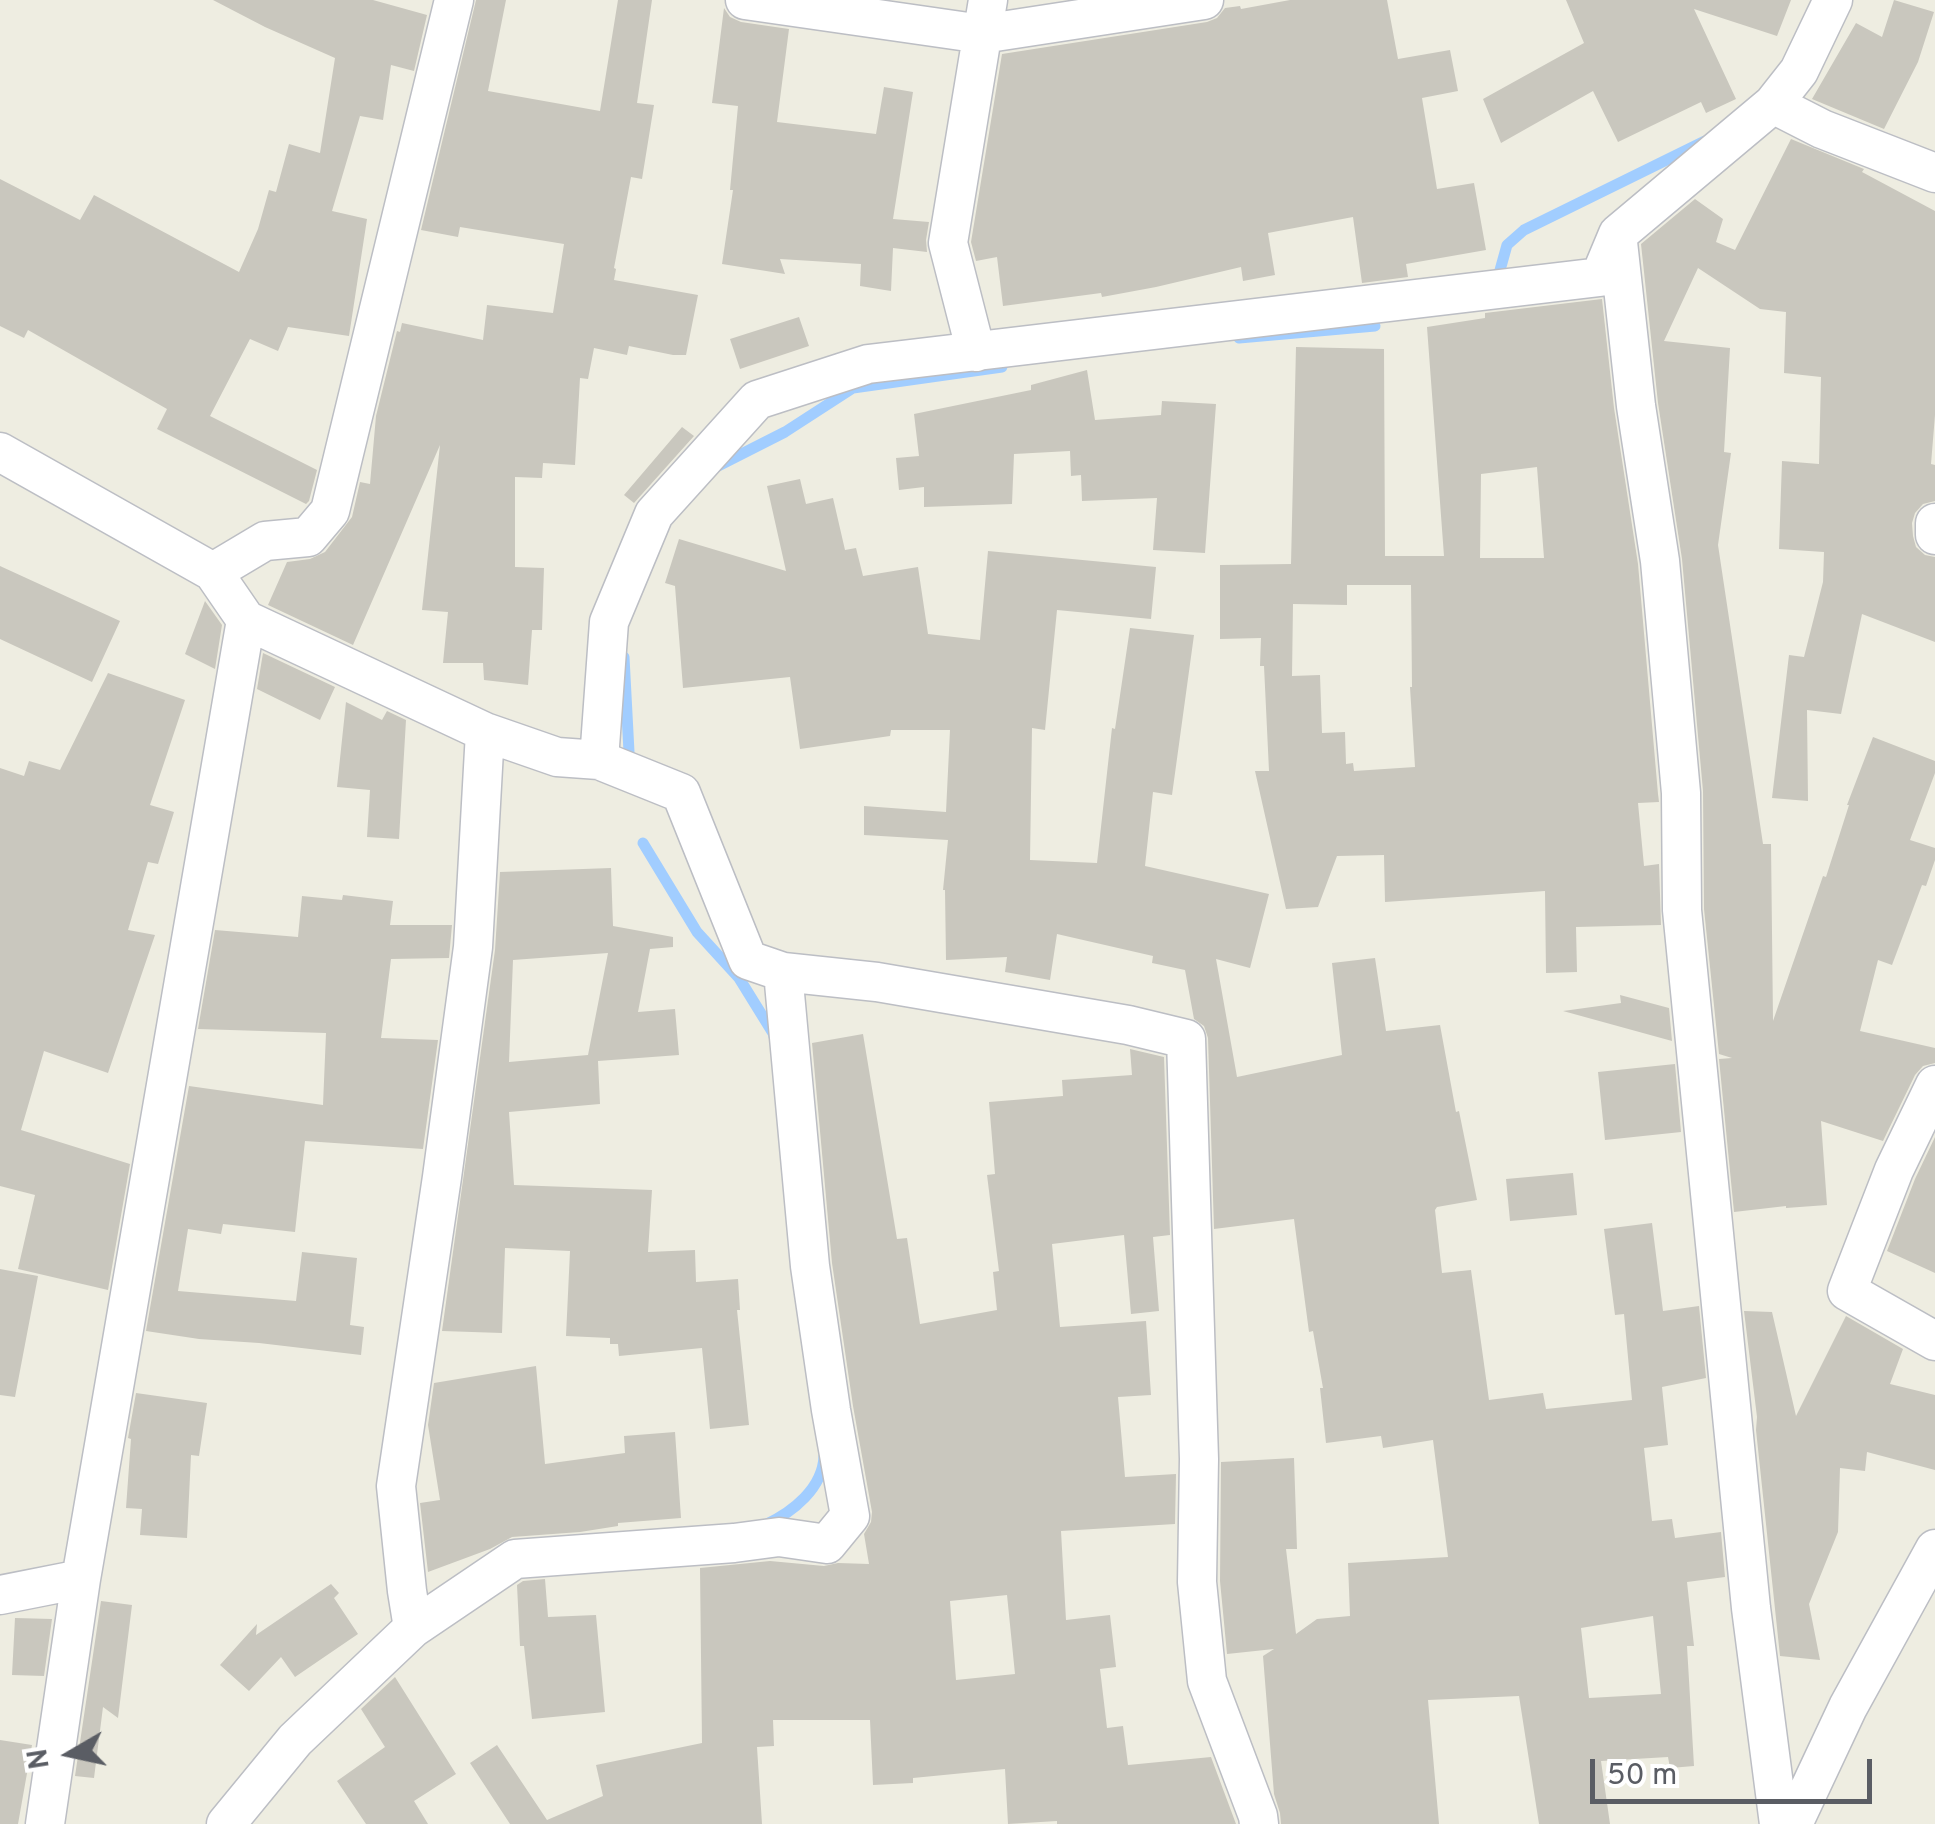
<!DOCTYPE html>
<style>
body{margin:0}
#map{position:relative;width:1935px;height:1824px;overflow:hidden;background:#eeede1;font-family:Overpass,sans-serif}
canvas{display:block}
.north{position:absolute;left:20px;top:1704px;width:100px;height:100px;-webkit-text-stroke:8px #fff;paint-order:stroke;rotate:261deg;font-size:28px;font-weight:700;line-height:40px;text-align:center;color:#5a5d64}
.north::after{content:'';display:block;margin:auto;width:35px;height:45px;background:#5a5d64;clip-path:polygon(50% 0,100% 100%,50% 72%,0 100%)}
.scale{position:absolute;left:1590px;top:1759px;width:282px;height:45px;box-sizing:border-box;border:5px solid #5a5d64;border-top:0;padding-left:12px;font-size:30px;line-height:35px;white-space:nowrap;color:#5a5d64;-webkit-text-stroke:8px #fff;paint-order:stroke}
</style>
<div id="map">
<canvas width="1935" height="1824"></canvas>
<div class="north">N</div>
<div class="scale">50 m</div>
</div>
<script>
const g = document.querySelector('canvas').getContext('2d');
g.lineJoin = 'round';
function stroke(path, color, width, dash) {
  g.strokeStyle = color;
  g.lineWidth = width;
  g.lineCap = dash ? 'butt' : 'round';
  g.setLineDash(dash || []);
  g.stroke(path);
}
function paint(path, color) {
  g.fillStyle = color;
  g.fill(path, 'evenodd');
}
const stream = new Path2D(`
 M 1497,281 L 1507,245 L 1524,230 L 1705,141
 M 1239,338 L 1375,326
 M 714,468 L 785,432 L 853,388 L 1002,367
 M 624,657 L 629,752
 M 643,843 L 697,932 L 739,978 L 773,1033 L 775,1040
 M 765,1525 C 793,1512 823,1488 824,1456`);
const building = new Path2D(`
 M 213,0 L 373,0 L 427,15 L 414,71 L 391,65 L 383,120 L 360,116 L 332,211 L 367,219 L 349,336 L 288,327 L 278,351 L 250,339 L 210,416 L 317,470 L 309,501 L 306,504 L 157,429 L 167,409 L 28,330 L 24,338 L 0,326 L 0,179 L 80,220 L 94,195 L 239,272 L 258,229 L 269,190 L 276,192 L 289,144 L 320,153 L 335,58 L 265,27 Z
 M 476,0 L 506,0 L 488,91 L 600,111 L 618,0 L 652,0 L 637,103 L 654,105 L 642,179 L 631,177 L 614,268 L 616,269 L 614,280 L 698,295 L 686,355 L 673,355 L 629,346 L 627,355 L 594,348 L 588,379 L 580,378 L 575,465 L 543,463 L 542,478 L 515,477 L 515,567 L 544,568 L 542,630 L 532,630 L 528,685 L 484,680 L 483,663 L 443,663 L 448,612 L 422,610 L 440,445 L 353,645 L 268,605 L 287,562 L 310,559 L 325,552 L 352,517 L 360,482 L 370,484 L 376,416 L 397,331 L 400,332 L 402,323 L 483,340 L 487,305 L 553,313 L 564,244 L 460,227 L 458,237 L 421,230 Z
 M 1290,0 L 1387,0 L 1398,59 L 1450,50 L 1458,91 L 1422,98 L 1437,189 L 1474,183 L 1486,250 L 1406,264 L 1408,277 L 1362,283 L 1353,217 L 1268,233 L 1275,275 L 1243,281 L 1241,267 L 1156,287 L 1102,297 L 1101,293 L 1003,306 L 997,257 L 976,261 L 971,242 L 1002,54 L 1207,22 L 1217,18 L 1225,8 L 1240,6 L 1241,9 Z
 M 1566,0 L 1791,0 L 1777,36 L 1694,9 L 1736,99 L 1706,113 L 1701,102 L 1618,142 L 1593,91 L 1501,143 L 1483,99 L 1584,43 Z
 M 1894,0 L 1934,12 L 1918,62 L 1884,129 L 1812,99 L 1856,23 L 1882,37 Z
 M 724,8 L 730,17 L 741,22 L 789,29 L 777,122 L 876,134 L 884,87 L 913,92 L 893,219 L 929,222 L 926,240 L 927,252 L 893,248 L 891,291 L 860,286 L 861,264 L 780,259 L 785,274 L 722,264 L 733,190 L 730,190 L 738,106 L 712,103 Z
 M 1791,139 L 1864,169 L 1862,172 L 1935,211 L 1935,415 L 1931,464 L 1935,465 L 1935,501 L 1923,504 L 1915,513 L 1912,523 L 1913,536 L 1916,547 L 1925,555 L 1935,557 L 1935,642 L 1862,614 L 1841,714 L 1807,710 L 1808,801 L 1772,798 L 1789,655 L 1804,657 L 1823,582 L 1824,552 L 1779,549 L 1782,461 L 1819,464 L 1821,377 L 1784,373 L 1786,312 L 1760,309 L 1698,268 L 1664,341 L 1730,348 L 1724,452 L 1731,453 L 1718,545 L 1763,844 L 1771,844 L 1773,1021 L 1823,876 L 1826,877 L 1849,805 L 1847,805 L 1873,737 L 1935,761 L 1935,773 L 1910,840 L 1935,848 L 1935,860 L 1926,886 L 1922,885 L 1892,965 L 1878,960 L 1860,1031 L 1935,1048 L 1935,1063 L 1923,1066 L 1915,1075 L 1883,1141 L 1821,1121 L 1827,1205 L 1786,1208 L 1786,1206 L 1734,1212 L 1719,1059 L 1732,1058 L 1719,1054 L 1704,909 L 1703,791 L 1682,559 L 1658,403 L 1641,244 L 1695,199 L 1723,219 L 1716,242 L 1735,250 Z
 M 1602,299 L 1614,408 L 1638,564 L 1658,794 L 1659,802 L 1638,803 L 1644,866 L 1659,864 L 1661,925 L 1576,927 L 1577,972 L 1546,973 L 1545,891 L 1385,902 L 1384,855 L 1337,856 L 1318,907 L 1286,909 L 1255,771 L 1269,771 L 1264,666 L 1260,666 L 1261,638 L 1220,639 L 1220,565 L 1291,564 L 1296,347 L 1384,349 L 1385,556 L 1444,556 L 1427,327 L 1485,318 L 1485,313 ZM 1537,467 L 1544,558 L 1480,558 L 1481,474 ZM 1347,585 L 1411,585 L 1412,687 L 1410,687 L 1415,767 L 1354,771 L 1353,763 L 1346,764 L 1345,732 L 1322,733 L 1320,675 L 1292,676 L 1293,604 L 1347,605 Z
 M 799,317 L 809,346 L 740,369 L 730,339 Z
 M 1087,370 L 1095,420 L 1161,415 L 1162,401 L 1216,404 L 1205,553 L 1153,550 L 1157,498 L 1082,501 L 1081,475 L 1071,476 L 1070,451 L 1014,454 L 1012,504 L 924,507 L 924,487 L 899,490 L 896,458 L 919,456 L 914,414 L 1031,390 L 1031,385 Z
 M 682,427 L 694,436 L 634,503 L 624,495 Z
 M 800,479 L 806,504 L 833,498 L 845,550 L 856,548 L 863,576 L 918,567 L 928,634 L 980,640 L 988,551 L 1156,567 L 1151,619 L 1057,610 L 1045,730 L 1032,728 L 1030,860 L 1097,863 L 1112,728 L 1115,729 L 1130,628 L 1194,635 L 1172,795 L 1153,792 L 1145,866 L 1269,894 L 1250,968 L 1216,959 L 1237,1077 L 1342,1055 L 1332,963 L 1375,958 L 1386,1031 L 1440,1025 L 1456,1112 L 1459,1111 L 1477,1200 L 1437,1207 L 1435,1210 L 1442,1273 L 1471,1270 L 1489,1400 L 1543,1393 L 1546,1409 L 1632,1400 L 1624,1314 L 1615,1315 L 1604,1229 L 1652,1223 L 1663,1311 L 1699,1306 L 1706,1378 L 1662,1387 L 1668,1445 L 1644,1448 L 1652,1521 L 1672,1519 L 1675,1538 L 1721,1532 L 1725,1577 L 1687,1582 L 1694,1646 L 1687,1646 L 1694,1766 L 1670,1768 L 1668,1757 L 1601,1761 L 1610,1824 L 1539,1824 L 1519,1696 L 1428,1700 L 1439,1824 L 1281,1824 L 1280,1813 L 1274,1794 L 1263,1656 L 1274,1649 L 1227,1654 L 1220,1581 L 1221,1462 L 1294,1458 L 1297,1549 L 1286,1549 L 1296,1634 L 1317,1619 L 1350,1616 L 1348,1563 L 1448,1557 L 1433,1440 L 1383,1448 L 1381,1436 L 1326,1443 L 1320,1388 L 1323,1388 L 1313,1331 L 1309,1332 L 1294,1219 L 1214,1229 L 1208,1038 L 1204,1026 L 1194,1019 L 1185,970 L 1152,963 L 1153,956 L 1057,934 L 1050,980 L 1005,972 L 1007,957 L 946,960 L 945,890 L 943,890 L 948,840 L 864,835 L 864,806 L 946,812 L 950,730 L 891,730 L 890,736 L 800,749 L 790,677 L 683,688 L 675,586 L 665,583 L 679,539 L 786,571 L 767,486 ZM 1653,1616 L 1661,1694 L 1589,1698 L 1581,1628 Z
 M 0,566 L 120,621 L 92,682 L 0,639 Z
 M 205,601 L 222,625 L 215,669 L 185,654 Z
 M 263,653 L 335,687 L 320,720 L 257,689 Z
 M 108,673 L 185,700 L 150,805 L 174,812 L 158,864 L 148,862 L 128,930 L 155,935 L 108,1073 L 44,1051 L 21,1130 L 130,1164 L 108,1290 L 18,1269 L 35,1195 L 0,1186 L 0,768 L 24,776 L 29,761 L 60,770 Z
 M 346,702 L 382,720 L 387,711 L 406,720 L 399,839 L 367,837 L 370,790 L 337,787 Z
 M 611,868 L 613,926 L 673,937 L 673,947 L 650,949 L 638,1012 L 675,1009 L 679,1055 L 598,1061 L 600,1104 L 509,1112 L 514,1185 L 652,1190 L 648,1252 L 695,1250 L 696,1282 L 738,1279 L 740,1310 L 737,1310 L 749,1425 L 710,1429 L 702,1348 L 619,1356 L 618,1344 L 610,1344 L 610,1338 L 566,1336 L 570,1251 L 505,1248 L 502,1333 L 442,1331 L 495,950 L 500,872 ZM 608,953 L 588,1055 L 509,1062 L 513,960 Z
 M 343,895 L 393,901 L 390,925 L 452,925 L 449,958 L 391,959 L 381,1038 L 438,1040 L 423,1149 L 305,1141 L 295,1232 L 223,1224 L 221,1234 L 188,1229 L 178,1291 L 296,1301 L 302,1252 L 357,1258 L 350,1325 L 364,1327 L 361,1355 L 259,1343 L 199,1339 L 146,1331 L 189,1086 L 323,1105 L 326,1033 L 198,1029 L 215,930 L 298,937 L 302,896 L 342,900 Z
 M 1620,995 L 1669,1008 L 1672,1041 L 1563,1011 L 1621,1003 Z
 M 863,1034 L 897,1239 L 907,1238 L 920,1324 L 997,1310 L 993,1272 L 999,1271 L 987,1175 L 995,1174 L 989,1102 L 1063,1096 L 1062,1080 L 1132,1075 L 1130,1049 L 1164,1057 L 1170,1235 L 1153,1237 L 1159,1311 L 1131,1314 L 1124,1235 L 1052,1244 L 1060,1327 L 1146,1321 L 1151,1395 L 1118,1397 L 1125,1477 L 1176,1474 L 1175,1524 L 1061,1531 L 1066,1620 L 1110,1615 L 1116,1667 L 1100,1669 L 1107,1728 L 1123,1726 L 1128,1765 L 1211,1757 L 1236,1824 L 1057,1824 L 1057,1821 L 1008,1824 L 1005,1769 L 913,1778 L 913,1783 L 873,1785 L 870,1720 L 773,1720 L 774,1746 L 757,1747 L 762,1824 L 510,1824 L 470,1763 L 497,1745 L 547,1820 L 603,1796 L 596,1765 L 702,1743 L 700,1568 L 770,1561 L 824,1566 L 838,1563 L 869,1564 L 864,1534 L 871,1522 L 872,1512 L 853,1406 L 832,1263 L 812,1043 ZM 1007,1595 L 1015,1674 L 956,1680 L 950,1601 Z
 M 1675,1064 L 1681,1132 L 1605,1140 L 1598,1072 Z
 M 1935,1137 L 1935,1273 L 1887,1251 L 1915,1179 Z
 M 1573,1173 L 1577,1215 L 1510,1221 L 1506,1179 Z
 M 0,1269 L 38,1276 L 15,1397 L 0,1395 Z
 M 1744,1311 L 1772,1312 L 1796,1416 L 1846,1316 L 1903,1349 L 1890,1384 L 1935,1395 L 1935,1470 L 1867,1452 L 1865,1471 L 1840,1468 L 1838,1532 L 1809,1604 L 1820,1660 L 1780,1656 L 1756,1430 L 1757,1417 Z
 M 536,1366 L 545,1464 L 625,1453 L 624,1436 L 675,1432 L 681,1518 L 618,1523 L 618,1526 L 580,1532 L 512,1537 L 490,1549 L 428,1572 L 420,1503 L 440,1500 L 428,1425 L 434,1383 Z
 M 136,1393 L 207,1403 L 199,1456 L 191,1455 L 187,1538 L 140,1535 L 142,1509 L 126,1508 L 131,1439 L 128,1438 Z
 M 545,1579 L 548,1617 L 596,1615 L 605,1712 L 532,1719 L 524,1646 L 520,1646 L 517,1585 L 523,1581 Z
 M 331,1584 L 339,1593 L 334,1598 L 358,1634 L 295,1677 L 281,1657 L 249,1691 L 220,1665 L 257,1624 L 256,1635 Z
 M 101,1601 L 132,1605 L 118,1718 L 103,1707 L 94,1778 L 75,1776 Z
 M 15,1618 L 52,1619 L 44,1676 L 12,1675 Z
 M 395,1677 L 456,1774 L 414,1801 L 428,1824 L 366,1824 L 337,1781 L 385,1747 L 361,1709 Z
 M 0,1740 L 32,1745 L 18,1824 L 0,1824 Z`);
const street = new Path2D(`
 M 745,0 L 982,34 L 1204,0
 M 1773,104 L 1822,129 L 1935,173
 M 1618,242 L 1636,406 L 1660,561 L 1681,793 L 1682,910 L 1751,1608 L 1779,1824
 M 976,352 L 948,243 L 988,0
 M 0,452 L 213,572 L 246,620 L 485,732 L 557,757 L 599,760 L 681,793 L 748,960 L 783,972 L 877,982 L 1128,1025 L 1186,1039 L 1199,1459 L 1197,1582 L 1207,1681 L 1258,1816 L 1259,1824
 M 1935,523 L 1935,535
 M 213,572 L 265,541 L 308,537 L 330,511 L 454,0
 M 599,760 L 609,622 L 654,514 L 757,400 L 868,364 L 1600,277 L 1618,234 L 1773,104 L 1799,71 L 1833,0
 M 1935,1085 L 1894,1170 L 1847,1291 L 1935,1341
 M 0,1595 L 81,1579
 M 413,1628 L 515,1559 L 734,1543 L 779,1537 L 827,1544 L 850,1516 L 831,1410 L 810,1266 L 783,972
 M 45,1824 L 81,1579 L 246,620
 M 226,1824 L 295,1740 L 413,1628 L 407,1591 L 396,1486 L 442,1177 L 473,947 L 485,732
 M 1793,1824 L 1848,1707 L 1935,1549`);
stroke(stream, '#a1cdff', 11);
paint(building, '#c9c7be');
stroke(street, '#bcbec4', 41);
stroke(street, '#fff', 38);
</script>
